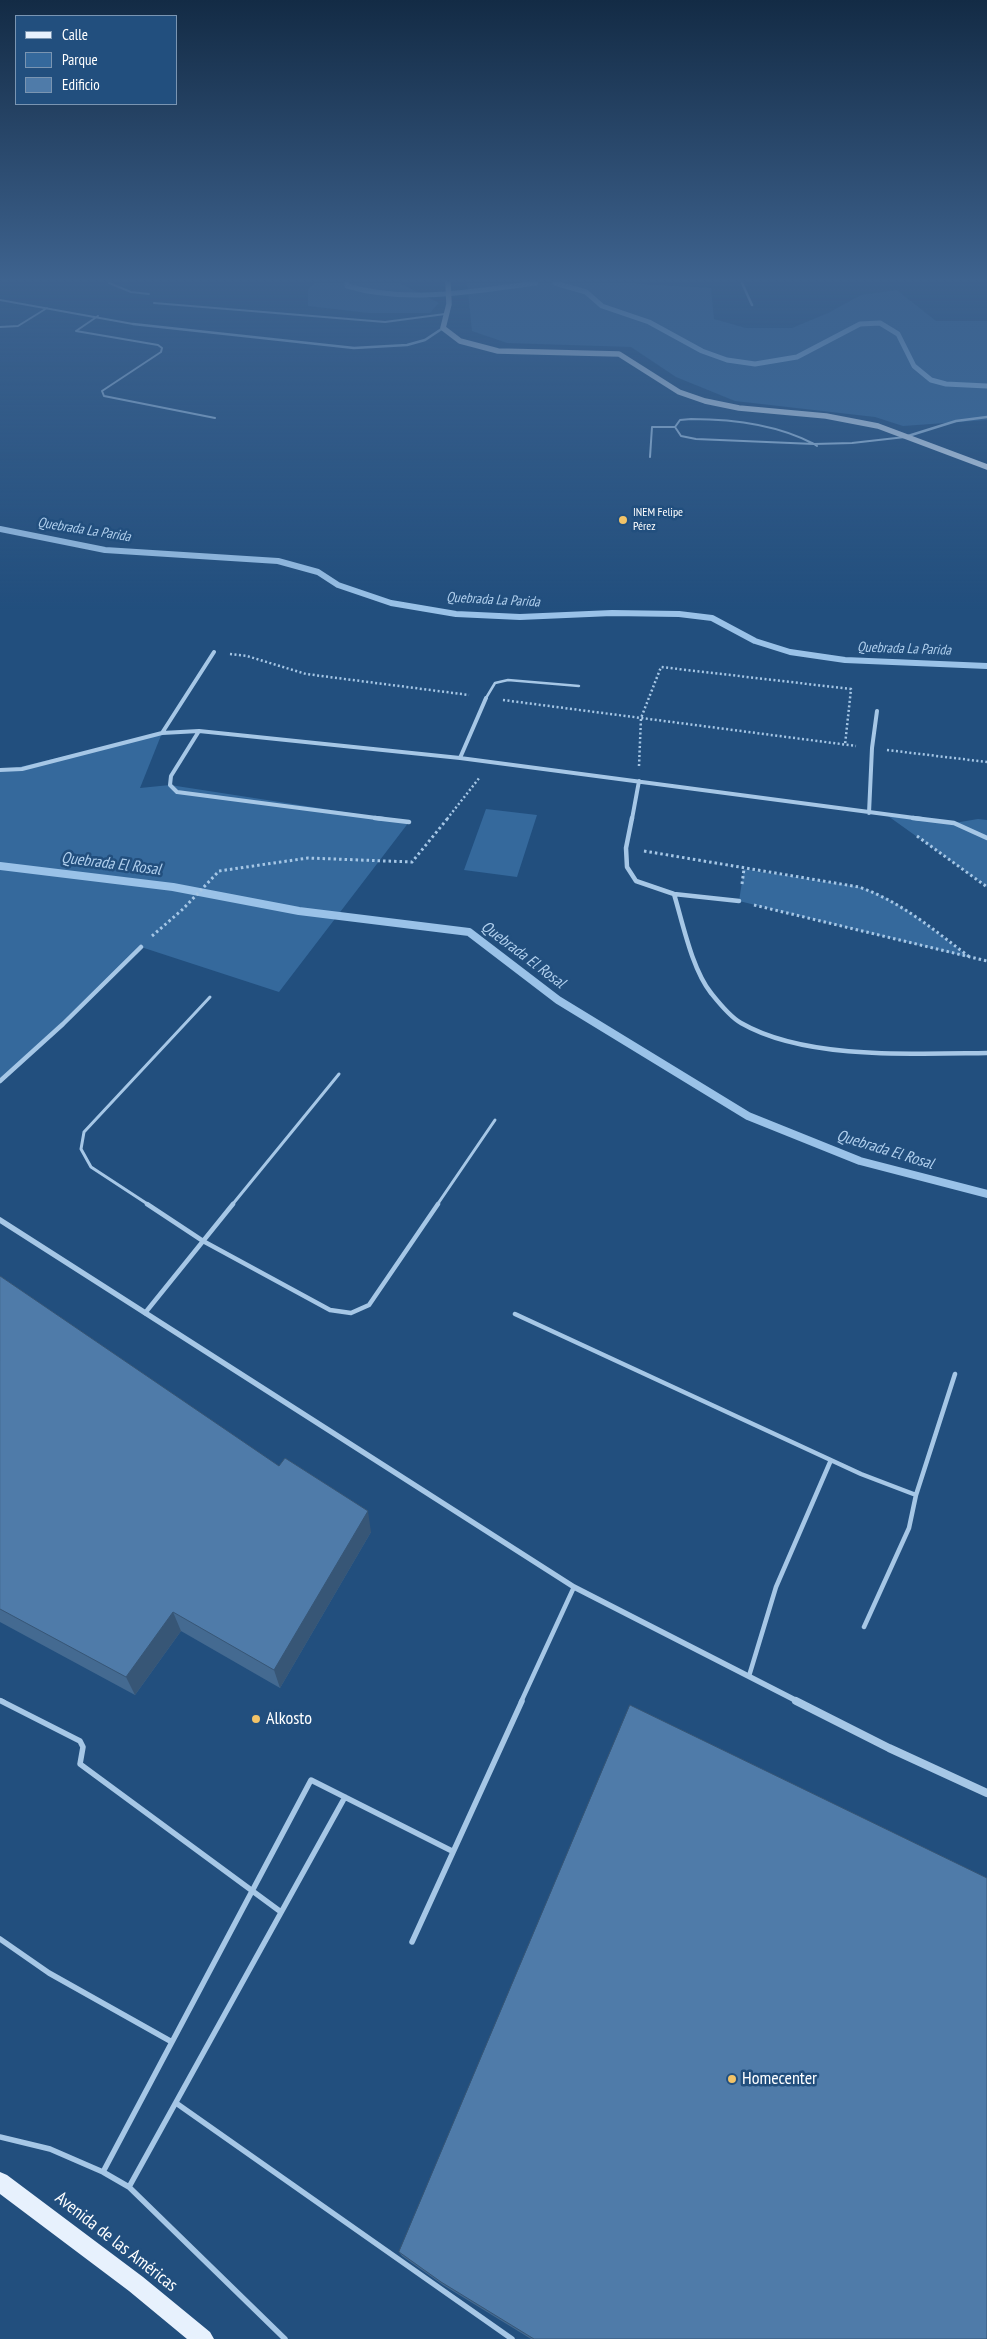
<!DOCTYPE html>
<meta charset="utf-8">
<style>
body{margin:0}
#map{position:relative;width:987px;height:2339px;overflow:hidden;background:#224f7e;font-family:"PT Sans Narrow",sans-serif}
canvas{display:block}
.legend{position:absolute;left:15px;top:15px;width:162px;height:90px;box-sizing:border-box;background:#224f7e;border:1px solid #7a95b2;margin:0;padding:6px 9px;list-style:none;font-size:15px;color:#fff}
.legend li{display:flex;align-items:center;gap:10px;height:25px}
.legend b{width:25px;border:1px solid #7a95b2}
</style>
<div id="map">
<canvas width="987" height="2339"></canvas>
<ul class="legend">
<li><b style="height:6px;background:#e7f1fd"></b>Calle</li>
<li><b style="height:14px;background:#35699c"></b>Parque</li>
<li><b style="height:14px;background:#4f7ba9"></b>Edificio</li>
</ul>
</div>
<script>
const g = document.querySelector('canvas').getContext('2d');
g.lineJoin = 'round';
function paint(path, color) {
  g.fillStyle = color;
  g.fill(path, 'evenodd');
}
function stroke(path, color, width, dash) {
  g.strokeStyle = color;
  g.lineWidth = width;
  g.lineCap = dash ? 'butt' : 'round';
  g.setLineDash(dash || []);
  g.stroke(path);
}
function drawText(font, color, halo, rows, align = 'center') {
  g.font = font + ' "PT Sans Narrow",sans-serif';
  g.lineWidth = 5;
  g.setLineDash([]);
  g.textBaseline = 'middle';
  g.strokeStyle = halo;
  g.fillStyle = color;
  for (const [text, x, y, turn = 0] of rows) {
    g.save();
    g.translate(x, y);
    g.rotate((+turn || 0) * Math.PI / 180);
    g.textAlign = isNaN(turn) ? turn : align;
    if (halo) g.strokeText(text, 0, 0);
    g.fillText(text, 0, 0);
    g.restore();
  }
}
const green = new Path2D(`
 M 314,283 L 400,283 L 439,303 L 430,313 L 368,313 L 308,306 L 308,289 Z
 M 467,283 L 629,283 L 711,288 L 714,319 L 746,328 L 792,328 L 828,313 L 861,295 L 897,290 L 936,321 L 987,321 L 987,420 L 903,426 L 875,417 L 735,401 L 676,377 L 631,347 L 507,343 L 472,331 Z
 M 162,733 L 140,788 L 170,785 L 409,822 L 279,992 L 141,947 L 0,1081 L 0,770 L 11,769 Z
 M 486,809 L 537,815 L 517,877 L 464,870 Z
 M 888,816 L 954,823 L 978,819 L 987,820 L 987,887 Z
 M 744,869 L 859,887 C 901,899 936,933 971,958 L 739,901 Z`);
const streamFar2 = new Path2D(`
 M 347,283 L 347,286 C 408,304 474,291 536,283
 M 555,283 L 586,292 L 602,306 L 649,322 L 702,351 L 727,360 L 755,364 L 797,357 L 860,324 L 880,323 L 898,334 L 914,366 L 931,380 L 946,384 L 987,386`);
const streamFar1 = new Path2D(`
 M 0,529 L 105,550 L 278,561 L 318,572 L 338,585 L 391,603 L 456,614 L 520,617 L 612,613 L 679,614 L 712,618 L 755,641 L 790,652 L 845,660 L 987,666`);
const stream = new Path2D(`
 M 0,866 L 173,887 L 299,911 L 469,932 L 558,1000 L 748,1116 L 860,1161 L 987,1194`);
const pathFar1 = new Path2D(`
 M 230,654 L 247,656 L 306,674 L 469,695
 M 503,700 L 856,746
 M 887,750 L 987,762
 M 639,766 L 641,718 L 661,667 L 851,689 L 845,745
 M 447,819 L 480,777`);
const path = new Path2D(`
 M 917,836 L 987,887
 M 644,851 L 859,887 C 902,902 935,931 971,958
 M 742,884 L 744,869
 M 754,905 L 987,961
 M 152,936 L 183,909 L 219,871 L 308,858 L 412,862 L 448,818`);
const laneFar4 = new Path2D(`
 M 109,283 L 131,292 L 149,294
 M 0,300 L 133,324
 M 154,303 L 385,322 L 445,314
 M 98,316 L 76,331 L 158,345 L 162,348 L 161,352 L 102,391 L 104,396 L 215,418
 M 0,327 L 18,326 L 47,308
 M 691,419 C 733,419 776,424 814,444 L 696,439 L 681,436 L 675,427 L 680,420 Z
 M 814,444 L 852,443 L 905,437
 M 814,444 L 817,446
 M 650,457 L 652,427 L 675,427`);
const laneFar3 = new Path2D(`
 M 486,698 L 495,683 L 508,680 L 579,686`);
const laneFar2 = new Path2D(`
 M 149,1205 L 91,1167 L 81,1149 L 84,1132 L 210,997
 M 232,1205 L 339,1074
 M 437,1205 L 495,1120`);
const laneFar1 = new Path2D(`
 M 147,1204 L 203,1241 L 330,1310 L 351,1313 L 369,1305 L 438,1204
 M 145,1313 L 233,1204
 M 515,1314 L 861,1474 L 916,1495 L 909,1528 L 864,1627
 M 916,1495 L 955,1374
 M 749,1676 L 776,1587 L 831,1460
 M 0,1700 L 4,1702
 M 521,1702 L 574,1587`);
const lane = new Path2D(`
 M 1,1701 L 80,1741 L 83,1747 L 80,1764 L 281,1912
 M 0,1939 L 49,1973 L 172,2042
 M 412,1942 L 522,1701
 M 176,2103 L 512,2339
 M 0,2137 L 50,2149 L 103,2172 L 129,2187 L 285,2339
 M 103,2172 L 311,1780 L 452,1851
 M 129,2187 L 345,1797`);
const streetFar4 = new Path2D(`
 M 742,283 L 752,305
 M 133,324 L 354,348 L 407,345 L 425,340 L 443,328
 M 908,436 L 956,421 L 987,417`);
const streetFar3 = new Path2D(`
 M 199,731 L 171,776 L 170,785 L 177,792 L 384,819
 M 162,733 L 214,652
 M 460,758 L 486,698
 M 0,770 L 22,769 L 162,733 L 199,731 L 460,758 L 922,819
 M 869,813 L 872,748 L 877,711
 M 632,819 L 639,781`);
const streetFar2 = new Path2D(`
 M 375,818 L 409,822
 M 632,818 L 626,848 L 627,867 L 636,881 L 674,894 L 739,901
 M 913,818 L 954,823 L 987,838
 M 674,894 C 683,924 692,969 711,993 C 719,1003 730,1017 741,1023 C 805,1060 914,1054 987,1053
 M 0,1081 L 63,1024 L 141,947`);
const streetFar1 = new Path2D(`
 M 0,1220 L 574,1587 L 799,1702`);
const street = new Path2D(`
 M 796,1701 L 889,1748 L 987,1793`);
const secondary = new Path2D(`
 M 448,283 L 449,304 L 443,328 L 460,341 L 498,351 L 619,354 L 679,392 L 705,401 L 739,408 L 826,416 L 878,426 L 987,467`);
const primary = new Path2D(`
 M 0,2172 L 7,2175 L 143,2277 L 210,2332 L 214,2339 L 187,2339 L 129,2291 L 0,2194 Z`);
const wall = new Path2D(`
 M 0,1276 L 371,1532 L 280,1688 L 181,1631 L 135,1695 L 0,1622 Z
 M 399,2252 L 987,2339 L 531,2339 L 443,2285 L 402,2256 Z`);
const shadedWall = new Path2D(`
 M 368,1511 L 371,1532 L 280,1688 L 274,1670 Z
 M 173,1612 L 181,1631 L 135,1695 L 126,1677 Z`);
const building = new Path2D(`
 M 0,1276 L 279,1466 L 285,1458 L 368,1511 L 274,1670 L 173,1612 L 126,1677 L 0,1609 Z
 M 630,1705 L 987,1878 L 987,2339 L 534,2339 L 441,2282 L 399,2252 Z`);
const markers = [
 [623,520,5,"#f2c368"],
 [256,1719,5,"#f2c368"],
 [732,2079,5,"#f2c368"]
];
const farPoinames = [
 ["INEM Felipe",633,513],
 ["Pérez",633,527]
];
const farWaternames = [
 ["Quebrada La Parida",84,530,9],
 ["Quebrada La Parida",493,600,3],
 ["Quebrada La Parida",904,649,2]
];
const waterNames = [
 ["Quebrada El Rosal",111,864,7],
 ["Quebrada El Rosal",523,955,37],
 ["Quebrada El Rosal",885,1150,17]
];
const nearPoinames = [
 ["Alkosto",266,1719],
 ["Homecenter",742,2079]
];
const nearStreetnames = [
 ["Avenida de las Américas",116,2242,38]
];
paint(green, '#35699c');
stroke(streamFar2, '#9ac2e8', 5);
stroke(streamFar1, '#9ac2e8', 6);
stroke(stream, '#9ac2e8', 8);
stroke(pathFar1, '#a6c7e6', 2.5, [2, 2.5]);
stroke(path, '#a6c7e6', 3, [2.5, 3]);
stroke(laneFar4, '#a6c7e6', 2);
stroke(laneFar3, '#a6c7e6', 2.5);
stroke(laneFar2, '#a6c7e6', 3);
stroke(laneFar1, '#a6c7e6', 4.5);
stroke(lane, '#a6c7e6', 5.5);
stroke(streetFar4, '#a6c7e6', 2.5);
stroke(streetFar3, '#a6c7e6', 4);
stroke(streetFar2, '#a6c7e6', 4.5);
stroke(streetFar1, '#a6c7e6', 5.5);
stroke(street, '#a6c7e6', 8);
stroke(secondary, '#d0e2f5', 5.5);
paint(primary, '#e7f1fd');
paint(wall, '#446a91');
paint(shadedWall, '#375676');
paint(building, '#4f7ba9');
stroke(building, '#375676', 1);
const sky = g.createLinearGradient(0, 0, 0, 610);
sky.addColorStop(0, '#132b45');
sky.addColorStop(0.46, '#3e638f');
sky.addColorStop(1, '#3e638f00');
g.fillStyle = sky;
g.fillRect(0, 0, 987, 610);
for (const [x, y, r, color] of markers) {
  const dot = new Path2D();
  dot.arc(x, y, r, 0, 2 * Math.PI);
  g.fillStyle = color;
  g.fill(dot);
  stroke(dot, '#224f7e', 2);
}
drawText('12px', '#fff', '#224f7e', farPoinames, 'left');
drawText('italic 14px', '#b1d0ee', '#224f7e', farWaternames);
drawText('italic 16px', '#b1d0ee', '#224f7e', waterNames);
drawText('18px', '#fff', '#224f7e', nearPoinames, 'left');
drawText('18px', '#fff', '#224f7e', nearStreetnames);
</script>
